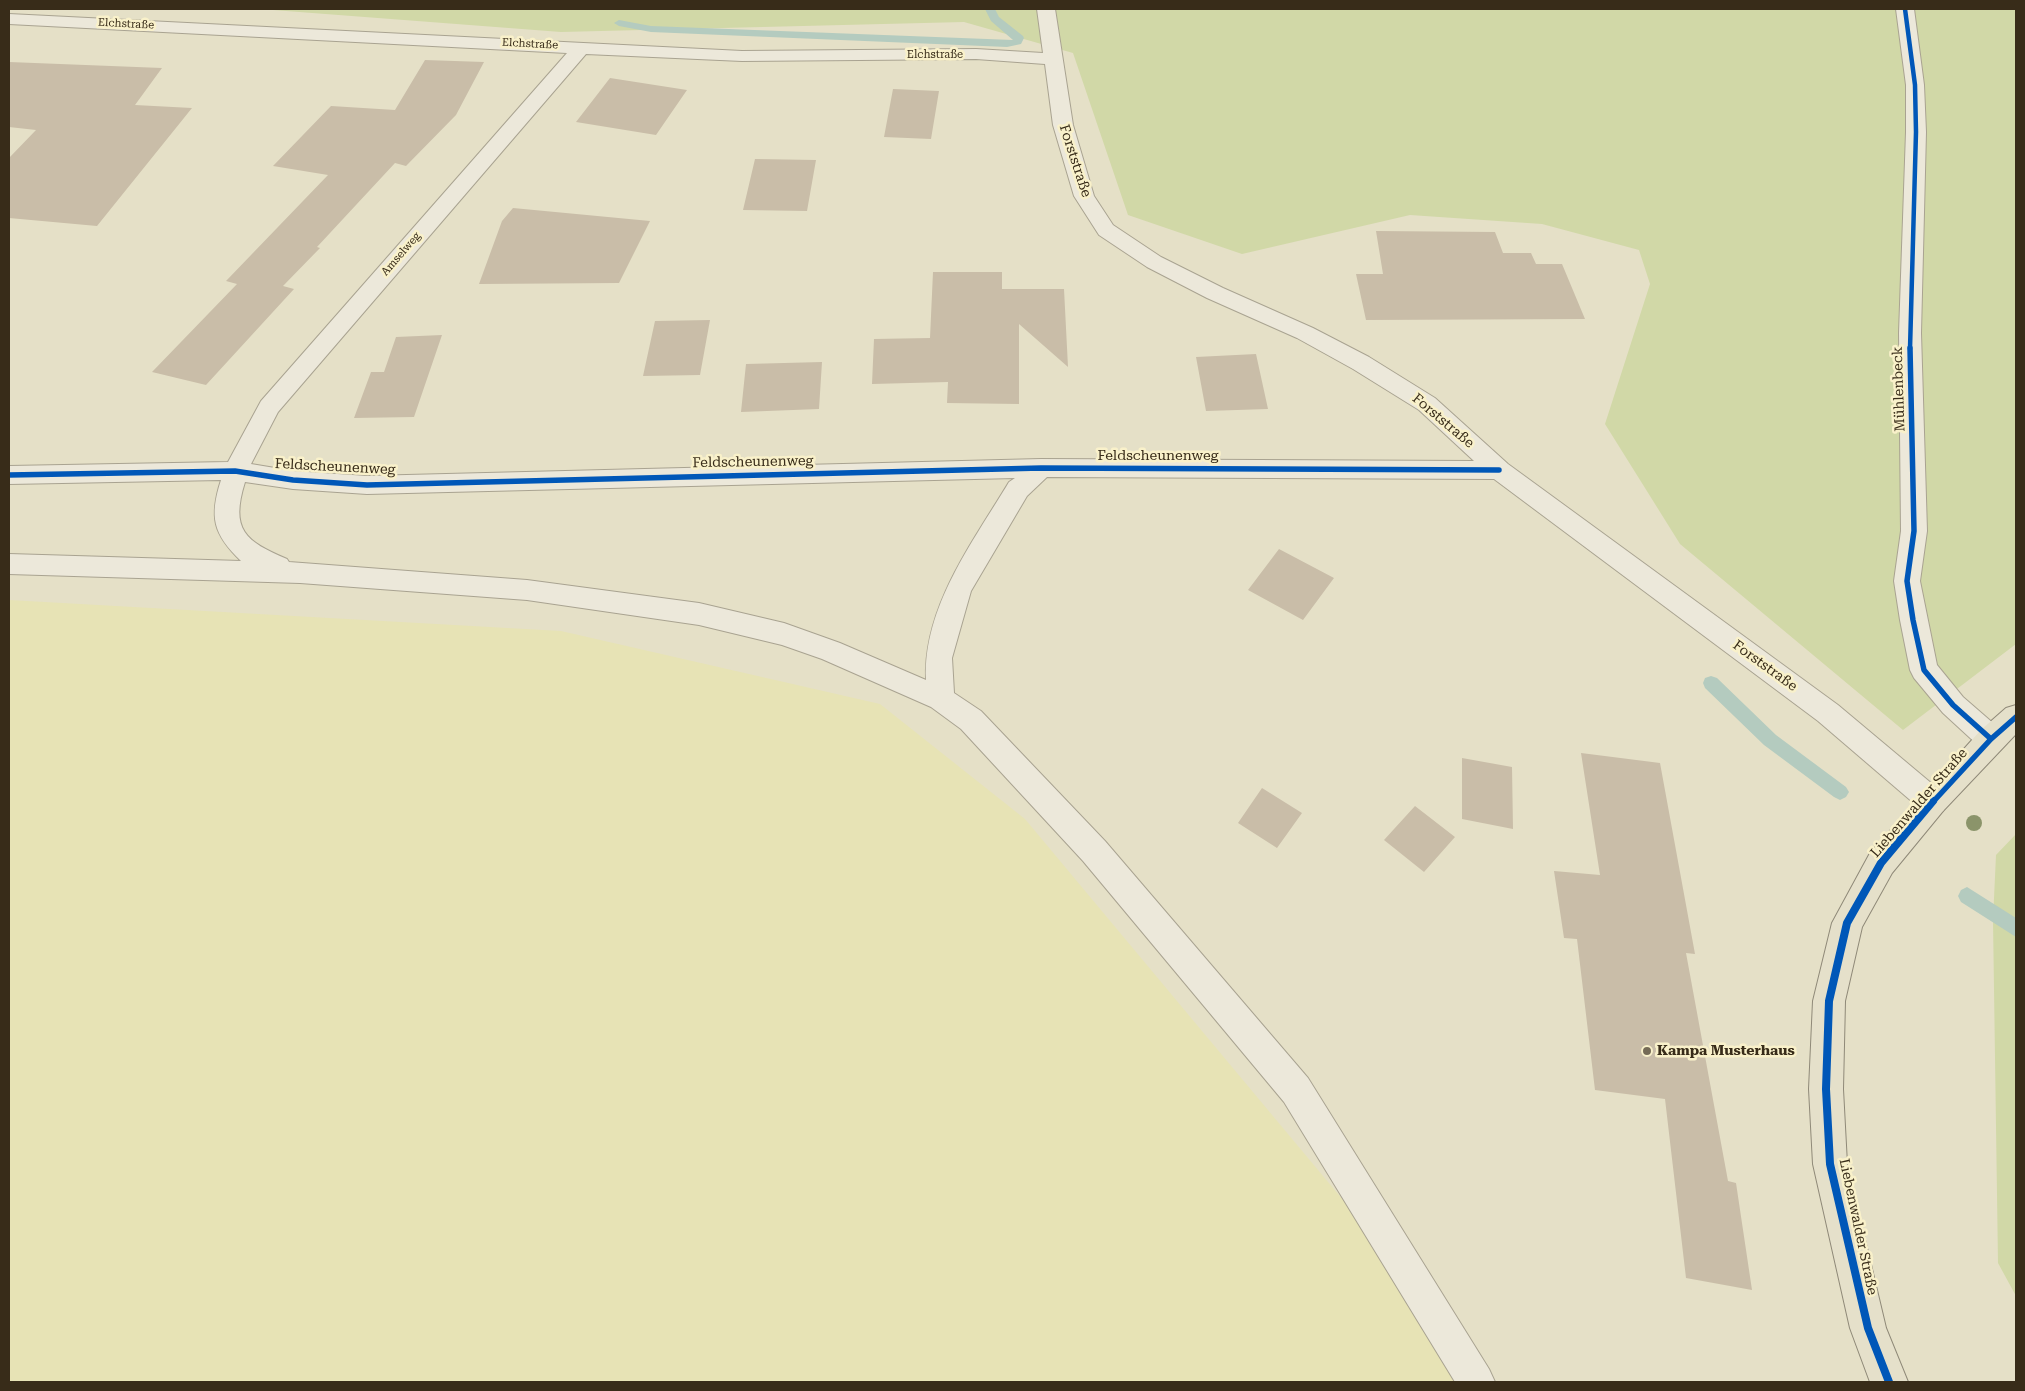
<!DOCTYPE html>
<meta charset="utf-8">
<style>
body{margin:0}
#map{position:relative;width:2025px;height:1391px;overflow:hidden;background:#e5e0c7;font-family:"Roboto Serif",serif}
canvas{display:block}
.frame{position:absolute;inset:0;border:10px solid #382c19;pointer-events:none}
</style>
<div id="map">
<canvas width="2025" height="1391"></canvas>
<div class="frame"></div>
</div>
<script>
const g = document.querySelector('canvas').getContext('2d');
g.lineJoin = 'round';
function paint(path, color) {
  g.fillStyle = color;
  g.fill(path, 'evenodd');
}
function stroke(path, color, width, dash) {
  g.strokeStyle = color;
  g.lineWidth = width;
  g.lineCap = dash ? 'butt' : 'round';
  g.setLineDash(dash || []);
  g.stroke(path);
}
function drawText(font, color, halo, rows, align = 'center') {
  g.font = font + ' "Roboto Serif",serif';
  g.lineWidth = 5;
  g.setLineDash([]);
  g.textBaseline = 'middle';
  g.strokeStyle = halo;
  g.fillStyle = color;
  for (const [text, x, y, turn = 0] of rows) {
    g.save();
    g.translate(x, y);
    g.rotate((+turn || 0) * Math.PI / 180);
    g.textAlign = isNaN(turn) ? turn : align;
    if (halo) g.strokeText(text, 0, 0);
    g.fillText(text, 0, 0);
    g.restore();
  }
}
const farmland = new Path2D(`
 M 9,600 L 561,631 L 880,704 L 1025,819 L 1495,1382 L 9,1382 Z`);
const green = new Path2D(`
 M 260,9 L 2016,9 L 2016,644 L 1903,730 L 1680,544 L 1605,424 L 1650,284 L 1639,250 L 1542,224 L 1410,215 L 1242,254 L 1128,215 L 1073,53 L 964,22 L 561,32 Z
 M 2016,834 L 2016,1296 L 1998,1263 L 1993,920 L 1996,855 Z`);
const stream = new Path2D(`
 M 985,9 L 995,9 L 999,17 L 1023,36 L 1024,38 L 1021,44 L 1007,47 L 651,32 L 619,26 L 614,23 L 619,20 L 651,26 L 1013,40 L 991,21 Z
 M 1711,676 L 1717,678 L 1776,735 L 1846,787 L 1849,792 L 1846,797 L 1840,800 L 1834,797 L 1764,745 L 1705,688 L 1703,683 L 1705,678 Z
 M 1967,887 L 2016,918 L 2016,937 L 1961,902 L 1958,896 L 1961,890 Z`);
const building = new Path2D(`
 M 425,60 L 484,62 L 456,115 L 406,166 L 395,163 L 317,247 L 320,248 L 283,286 L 294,289 L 206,385 L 152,372 L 237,284 L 226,281 L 328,175 L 273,166 L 331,106 L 395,110 Z
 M 9,62 L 162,68 L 135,105 L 192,108 L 97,226 L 9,218 L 9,158 L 36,130 L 9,127 Z
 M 610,78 L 687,90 L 656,135 L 576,122 Z
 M 893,89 L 939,91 L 931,139 L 884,137 Z
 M 755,159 L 816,160 L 807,211 L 743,210 Z
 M 513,208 L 650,221 L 619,283 L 479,284 L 502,221 Z
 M 1376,231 L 1495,232 L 1503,253 L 1531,253 L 1536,264 L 1562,264 L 1585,319 L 1366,320 L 1356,274 L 1383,274 Z
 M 933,272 L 1002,272 L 1002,289 L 1064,289 L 1068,367 L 1019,324 L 1019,404 L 947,403 L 948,382 L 872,384 L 874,339 L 930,338 Z
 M 710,320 L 700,375 L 643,376 L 655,321 Z
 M 442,335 L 414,417 L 354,418 L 371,372 L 384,372 L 396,337 Z
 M 1256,354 L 1268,409 L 1206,411 L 1196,357 Z
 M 822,362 L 819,409 L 741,412 L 746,364 Z
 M 1279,549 L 1334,578 L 1303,620 L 1248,590 Z
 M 1581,753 L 1660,763 L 1695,954 L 1686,953 L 1728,1181 L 1736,1183 L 1752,1290 L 1686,1278 L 1665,1099 L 1595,1090 L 1577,939 L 1564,938 L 1554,871 L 1600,875 Z
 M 1462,758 L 1512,767 L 1513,829 L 1462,819 Z
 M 1262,788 L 1302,813 L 1277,848 L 1238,823 Z
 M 1415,806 L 1455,837 L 1424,872 L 1384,840 Z`);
const minor = new Path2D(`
 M 1037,9 L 1055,9 L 1073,125 L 1094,196 L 1113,225 L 1161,257 L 1223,288 L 1313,328 L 1369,357 L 1435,398 L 1508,464 L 1838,705 L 1943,793 L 1948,802 L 1943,811 L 1933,815 L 1923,811 L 1818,721 L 1494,479 L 1047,477 L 1027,496 L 971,591 L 952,658 L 954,693 L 981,711 L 1105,841 L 1308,1078 L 1489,1369 L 1495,1382 L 1455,1382 L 1284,1102 L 1083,861 L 961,729 L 931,707 L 822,659 L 782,645 L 699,625 L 527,600 L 300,583 L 9,574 L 9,554 L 241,561 C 213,534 209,517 221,480 L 9,484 L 9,466 L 228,462 L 261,401 L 567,53 L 9,24 L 9,14 L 742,51 L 976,49 L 1043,53 ZM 586,54 L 742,61 L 976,59 L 1045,64 L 1053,125 L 1074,196 L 1099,235 L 1147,267 L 1207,298 L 1297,338 L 1353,369 L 1419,410 L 1474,461 L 1041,459 L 367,476 L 293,471 L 251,464 L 278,412 ZM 1015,478 L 1009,482 C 973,542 923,607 926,680 L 840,643 L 784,623 L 699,603 L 527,580 L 289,562 L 287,559 C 245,541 230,530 245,482 L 293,489 L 367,494 Z
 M 1896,9 L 1914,9 L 1924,85 L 1926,132 L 1921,333 L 1927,531 L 1920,581 L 1937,665 L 1963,697 L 2001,730 L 2005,739 L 2001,748 L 1991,751 L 1981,748 L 1943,713 L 1914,678 L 1910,670 L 1900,620 L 1894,581 L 1901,531 L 1899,333 L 1906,132 L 1906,85 Z`);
const major = new Path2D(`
 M 2016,705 L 2016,734 L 1943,811 L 1892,873 L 1862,927 L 1845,1001 L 1843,1089 L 1847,1164 L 1886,1328 L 1908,1382 L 1870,1382 L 1850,1328 L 1813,1164 L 1809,1089 L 1813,1001 L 1832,923 L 1870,853 L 1981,730 L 2006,708 Z`);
const cyclewayFar2 = new Path2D(`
 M 1905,9 L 1915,85 L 1916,132 L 1910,349`);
const cyclewayFar1 = new Path2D(`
 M 1910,348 L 1914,531 L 1907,581 L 1913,620 L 1924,670 L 1953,705 L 1991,739
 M 9,475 L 235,471 L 293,480 L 367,485 L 1041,468 L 1499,470
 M 1932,803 L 1991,739 L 2016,717`);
const cycleway = new Path2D(`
 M 1889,1382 L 1868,1328 L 1830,1164 L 1826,1089 L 1829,1001 L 1847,923 L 1881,863 L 1933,801`);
const trees = [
 [1974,823]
];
const markers = [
 [1647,1051,5,"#756b56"]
];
const farStreetnames = [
 ["Elchstraße",126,24,3],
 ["Elchstraße",530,44,3],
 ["Elchstraße",935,55],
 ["Amselweg",401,254,-49]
];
const streetNames = [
 ["Forststraße",1075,161,72],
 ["Mühlenbeck",1899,389,-92],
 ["Forststraße",1443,421,40],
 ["Feldscheunenweg",1158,456],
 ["Feldscheunenweg",753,462,-1],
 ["Feldscheunenweg",335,467,3],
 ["Forststraße",1765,666,36],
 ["Liebenwalder Straße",1919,803,-49],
 ["Liebenwalder Straße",1858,1227,78]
];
const poiNames = [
 ["Kampa Musterhaus",1657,1051]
];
paint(farmland, '#e7e3b5');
paint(green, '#d1d8a7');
paint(stream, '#b4cbbf');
paint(building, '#c9bda8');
stroke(minor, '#a9a391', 2);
stroke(major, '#8f8978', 2);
paint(minor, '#ece8da');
paint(major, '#e5e0ca');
stroke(cyclewayFar2, '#0057b8', 4.5);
stroke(cyclewayFar1, '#0057b8', 5.5);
stroke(cycleway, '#0057b8', 8);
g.fillStyle = '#8b946a';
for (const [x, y] of trees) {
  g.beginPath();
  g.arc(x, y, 8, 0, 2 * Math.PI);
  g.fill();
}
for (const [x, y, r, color] of markers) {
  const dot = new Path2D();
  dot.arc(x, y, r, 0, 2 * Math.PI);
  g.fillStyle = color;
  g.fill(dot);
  stroke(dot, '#f9f1ca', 2);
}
drawText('11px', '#382c19', '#f9f1ca', farStreetnames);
drawText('14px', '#382c19', '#f9f1ca', streetNames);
drawText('bold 14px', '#382c19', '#f9f1ca', poiNames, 'left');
</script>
